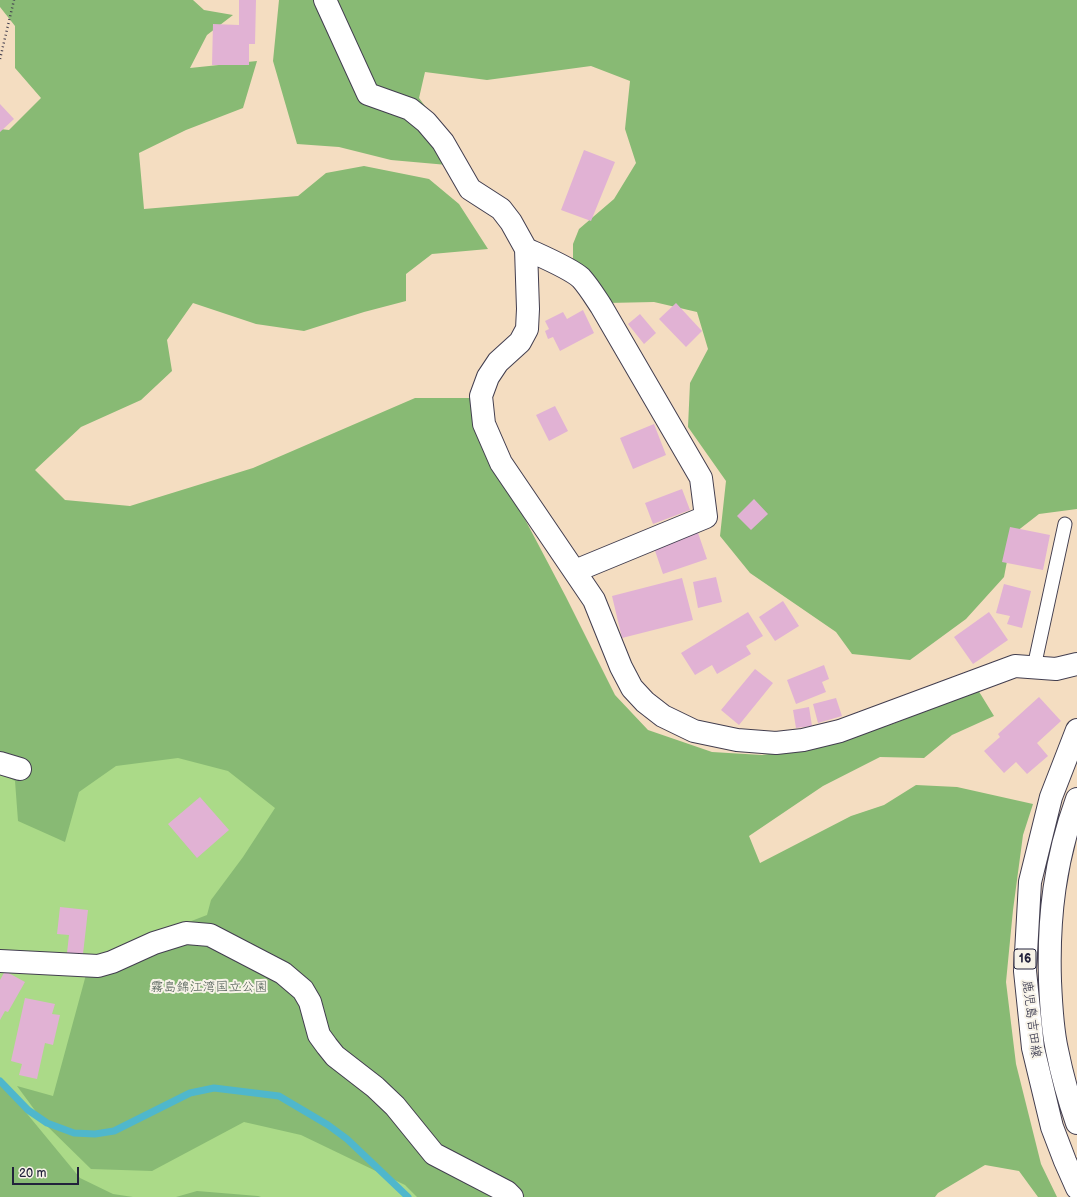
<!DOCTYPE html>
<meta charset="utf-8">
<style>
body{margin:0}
#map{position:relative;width:1077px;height:1197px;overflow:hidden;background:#f4ddc1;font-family:"Balsamiq Sans",sans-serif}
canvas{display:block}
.scale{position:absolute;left:12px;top:1167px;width:67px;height:18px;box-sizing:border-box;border:2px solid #22223b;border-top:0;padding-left:5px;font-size:12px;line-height:14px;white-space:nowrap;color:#22223b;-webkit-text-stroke:3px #f7f3e8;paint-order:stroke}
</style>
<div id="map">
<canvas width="1077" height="1197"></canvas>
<div class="scale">20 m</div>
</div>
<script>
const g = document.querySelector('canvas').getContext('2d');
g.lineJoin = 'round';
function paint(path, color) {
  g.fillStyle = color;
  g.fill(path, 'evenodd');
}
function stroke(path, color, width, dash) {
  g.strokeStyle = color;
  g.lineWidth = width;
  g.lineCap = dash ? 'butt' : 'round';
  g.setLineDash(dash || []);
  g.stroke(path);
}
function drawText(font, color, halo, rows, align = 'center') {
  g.font = font + ' "Balsamiq Sans","Klee One",sans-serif';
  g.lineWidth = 4;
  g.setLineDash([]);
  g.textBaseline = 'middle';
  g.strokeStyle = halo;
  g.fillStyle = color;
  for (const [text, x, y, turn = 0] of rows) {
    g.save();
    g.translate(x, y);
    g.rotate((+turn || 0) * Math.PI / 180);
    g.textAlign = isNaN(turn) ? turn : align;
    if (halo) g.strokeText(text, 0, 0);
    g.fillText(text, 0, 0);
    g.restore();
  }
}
const green = new Path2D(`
 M 0,640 L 324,782 L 596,1197 L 0,1197 Z`);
const forest = new Path2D(`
 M 0,0 L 193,0 L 204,10 L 233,15 L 207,35 L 190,68 L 257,61 L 243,108 L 186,130 L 139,153 L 144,209 L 298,196 L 326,173 L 364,166 L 429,179 L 459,204 L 488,249 L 432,254 L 406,274 L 406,301 L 364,312 L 304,331 L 256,324 L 193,303 L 167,340 L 172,371 L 141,400 L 81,427 L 35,470 L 65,500 L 130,506 L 253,468 L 415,398 L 472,398 L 491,455 L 566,597 L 615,695 L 648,730 L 712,752 L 762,755 L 825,746 L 895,723 L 978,690 L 994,716 L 952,735 L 924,758 L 880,757 L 823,786 L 749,836 L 760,863 L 851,816 L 884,805 L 916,785 L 957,787 L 1033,804 L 1023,835 L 1013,910 L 1006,982 L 1016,1064 L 1041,1164 L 1057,1197 L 1038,1197 L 1019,1171 L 985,1165 L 938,1193 L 935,1197 L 417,1197 L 405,1185 L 301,1135 L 244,1122 L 152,1171 L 91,1169 L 45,1124 L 17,1086 L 53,1096 L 90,960 L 207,915 L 211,900 L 243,857 L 275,808 L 228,771 L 178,758 L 116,766 L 79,792 L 65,842 L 18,821 L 15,781 L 0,773 L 0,129 L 9,130 L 41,98 L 15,68 L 15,26 L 0,7 Z
 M 279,0 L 1077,0 L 1077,509 L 1039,514 L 1012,535 L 1004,577 L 966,619 L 910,660 L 852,654 L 836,632 L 750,573 L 720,536 L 726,481 L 688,427 L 690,383 L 708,349 L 697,312 L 654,302 L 607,303 L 584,271 L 573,259 L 573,244 L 579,229 L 614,199 L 636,163 L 625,129 L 630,81 L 591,66 L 487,80 L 425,72 L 419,98 L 470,167 L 391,160 L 339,147 L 297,144 L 273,61 Z
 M 0,1081 L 80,1178 L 113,1194 L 133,1197 L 0,1197 Z
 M 197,1191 L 258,1196 L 261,1197 L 176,1197 Z`);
const stream = new Path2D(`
 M 0,1081 L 28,1110 L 47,1123 L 74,1133 L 95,1134 L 114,1131 L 190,1093 L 214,1088 L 279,1096 L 328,1125 L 347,1139 L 408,1197`);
const building = new Path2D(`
 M 239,0 L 256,0 L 255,44 L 249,44 L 249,65 L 212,65 L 213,24 L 239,25 Z
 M 0,104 L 14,119 L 0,132 Z
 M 584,150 L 615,162 L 591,221 L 561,210 Z
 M 676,303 L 702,331 L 686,347 L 659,319 Z
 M 583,310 L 594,333 L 560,351 L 553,337 L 548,339 L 545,331 L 549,329 L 545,321 L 563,312 L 567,319 Z
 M 640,314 L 656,333 L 644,344 L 628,324 Z
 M 555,406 L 568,431 L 549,441 L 536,415 Z
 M 654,424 L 666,455 L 633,469 L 620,438 Z
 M 682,489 L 690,510 L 653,524 L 645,503 Z
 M 754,499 L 768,514 L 751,530 L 737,516 Z
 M 1010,527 L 1050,535 L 1043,570 L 1002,562 Z
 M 697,530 L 707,559 L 663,574 L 653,545 Z
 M 716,577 L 722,602 L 698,608 L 693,582 Z
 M 682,578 L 693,620 L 622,638 L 612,596 Z
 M 1004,584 L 1031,591 L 1022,628 L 1007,624 L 1010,616 L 996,613 Z
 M 783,601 L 799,626 L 775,641 L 759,617 Z
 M 748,612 L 763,636 L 746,646 L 751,654 L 717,674 L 712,665 L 695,675 L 681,653 Z
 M 989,612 L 1008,640 L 973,664 L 954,637 Z
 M 824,665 L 829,679 L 822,682 L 826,692 L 796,704 L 787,680 Z
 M 755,669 L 773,683 L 739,725 L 721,710 Z
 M 1039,697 L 1061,721 L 1037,743 L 1048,756 L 1027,774 L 1016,762 L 1004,773 L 984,751 L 1000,737 L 998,734 Z
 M 836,698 L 842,716 L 818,723 L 813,704 Z
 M 809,707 L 812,726 L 796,728 L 793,710 Z
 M 200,797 L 229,830 L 197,858 L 168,824 Z
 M 60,907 L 88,910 L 83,954 L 67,953 L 69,935 L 57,934 Z
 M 5,971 L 25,982 L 8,1012 L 5,1011 L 0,1020 L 0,980 Z
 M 25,998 L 55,1004 L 52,1014 L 60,1015 L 53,1045 L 45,1043 L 37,1079 L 19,1075 L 22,1064 L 11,1061 Z`);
const path = new Path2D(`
 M 0,59 L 14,0`);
const lane = new Path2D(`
 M 1034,667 L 1065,524`);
const street = new Path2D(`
 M 325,0 L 368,94 L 410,109 L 426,122 L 443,142 L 470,189 L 501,209 L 511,222 L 526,249 L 528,309 L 527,329 L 520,342 L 498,362 L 488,377 L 481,396 L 484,424 L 501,463 L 594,600 L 621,667 L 632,688 L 645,702 L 663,716 L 694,731 L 737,740 L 776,743 L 803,740 L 840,731 L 1015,666 L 1056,669 L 1077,664
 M 526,249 C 541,256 570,268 581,278 C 589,287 595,297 601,306 L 701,478 L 706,517 L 575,571
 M 0,763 L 20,769
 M 0,961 L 98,966 L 112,962 L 154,943 L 186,933 L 210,935 L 283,973 L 303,990 L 310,1002 L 319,1035 L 327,1046 L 335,1056 L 375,1087 L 395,1106 L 434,1154 L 507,1192 L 512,1197`);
const primary = new Path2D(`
 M 1077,730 L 1051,797 L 1030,882 L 1025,971 L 1033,1048 L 1052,1127 L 1065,1161 L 1077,1188
 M 1077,799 C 1055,860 1048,916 1050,981 C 1051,1004 1052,1028 1057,1050 C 1062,1075 1069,1100 1077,1123`);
const shields = [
 [1025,959,22]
];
const shieldNames = [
 ["16",1025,959]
];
const parkNames = [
 ["霧島錦江湾国立公園",209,988]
];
const streetNames = [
 ["鹿児島吉田線",1031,1019,83]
];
paint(green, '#abda88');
paint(forest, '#88ba74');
stroke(stream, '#4fb7cc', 7);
paint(building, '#e1b2d4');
stroke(lane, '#423e4f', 15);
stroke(street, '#423e4f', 24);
stroke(primary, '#423e4f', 24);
stroke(path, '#423e4f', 2.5, [1, 3]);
stroke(lane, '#fff', 13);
stroke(street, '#fff', 22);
stroke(primary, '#fff', 22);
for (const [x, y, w] of shields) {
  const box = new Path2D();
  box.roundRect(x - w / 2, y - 10, w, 20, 3);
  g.fillStyle = '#f7f3e8';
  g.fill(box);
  stroke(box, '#22223b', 1);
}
drawText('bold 12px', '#22223b', null, shieldNames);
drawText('13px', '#4b5952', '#f7f3e8', parkNames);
drawText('13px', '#22223b', '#f7f3e8', streetNames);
</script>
